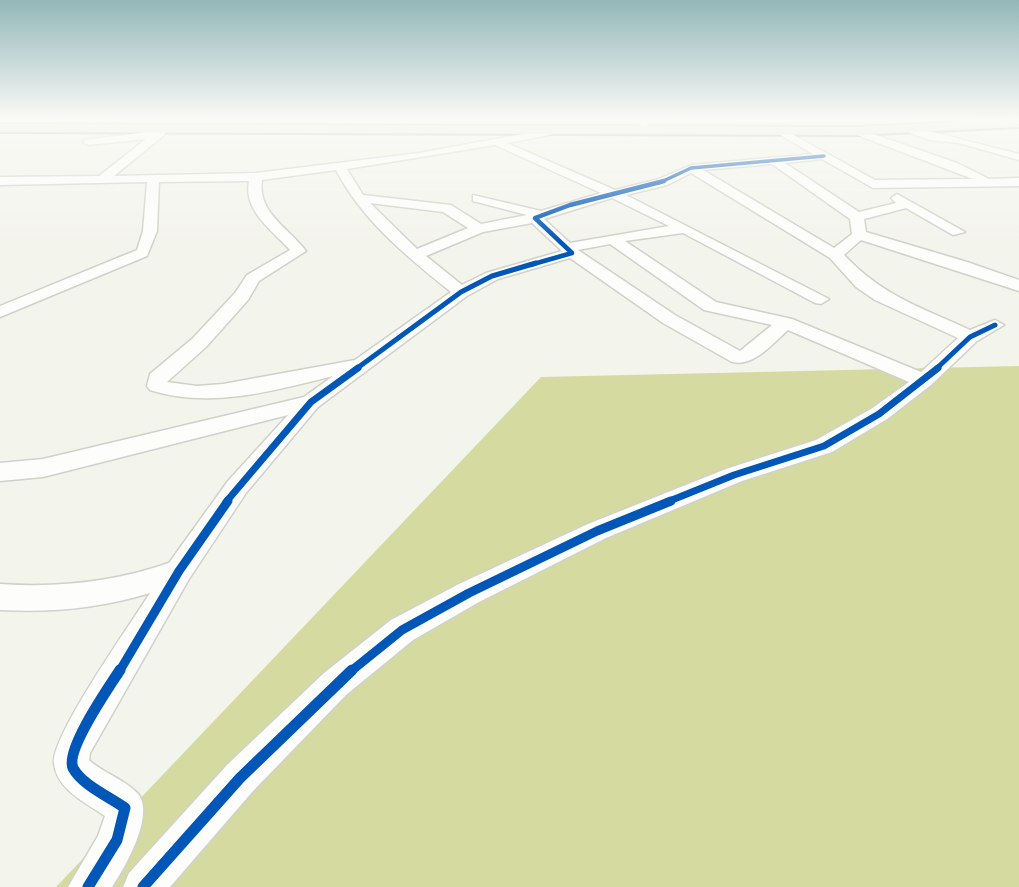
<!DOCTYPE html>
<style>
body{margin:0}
canvas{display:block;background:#f3f4ec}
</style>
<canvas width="1019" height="887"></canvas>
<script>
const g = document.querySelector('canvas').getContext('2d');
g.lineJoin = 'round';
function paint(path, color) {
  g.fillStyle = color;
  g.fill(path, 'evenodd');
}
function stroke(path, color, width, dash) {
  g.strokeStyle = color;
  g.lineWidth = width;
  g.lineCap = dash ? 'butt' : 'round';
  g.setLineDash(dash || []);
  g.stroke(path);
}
const forest = new Path2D(`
 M 1019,366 L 1019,887 L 56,887 L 541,377 Z`);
const minor = new Path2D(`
 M 636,118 L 646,118 L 648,128 L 642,128 Z
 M 164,126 L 169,129 L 163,136 L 114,176 L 256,173 L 419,153 L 566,126 L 570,131 L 507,143 L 615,190 L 659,179 L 691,165 L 813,154 L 777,133 L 781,128 L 875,180 L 973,179 L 852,133 L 856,128 L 957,163 L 989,179 L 1019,178 L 1019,186 L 873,188 L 822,159 L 785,163 L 859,212 L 896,203 L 891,198 L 897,194 L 965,232 L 953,235 L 906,208 L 864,219 L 866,232 L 967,262 L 1019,280 L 1019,291 L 861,240 L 844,255 C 883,296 920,307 970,330 L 995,320 L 1004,325 L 977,341 L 931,385 L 887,419 L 832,452 L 742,481 L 606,538 L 479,602 L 413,640 L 346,695 L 253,791 L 170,887 L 123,887 L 129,873 L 227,765 L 324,673 L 391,620 L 459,584 L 588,524 L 726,469 L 816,440 L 871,409 L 909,382 L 788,330 C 773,343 754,367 732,362 L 663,323 L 570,258 L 498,279 L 467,296 L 318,407 L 246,493 L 189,579 L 90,753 L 89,760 C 103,773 128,781 139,795 C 154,817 125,868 112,887 L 68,887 L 98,836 L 105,816 C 86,803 56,789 54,763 C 51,736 132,622 150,593 C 101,608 51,613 0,610 L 0,584 C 58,588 114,582 169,563 L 228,481 L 288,415 L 43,477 L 0,481 L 0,463 L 43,459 L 304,397 L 333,376 C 274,391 209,409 150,390 L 147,386 L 150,374 L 192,339 L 235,293 L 247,275 L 290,250 C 272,230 243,211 249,181 L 159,182 L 157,231 L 147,256 L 0,317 L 0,306 L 137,250 L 143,231 L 147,182 L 0,185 L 0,177 L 99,176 L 146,139 L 88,145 L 83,142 L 84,140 L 155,131 ZM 495,145 L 601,193 L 541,211 L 473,195 L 473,201 L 527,215 L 481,224 L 451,205 L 363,195 L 347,169 ZM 772,164 L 850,219 L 852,234 L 834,248 L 703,170 ZM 336,170 C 362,220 406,256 451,292 L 355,360 L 223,384 L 197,386 L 167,382 L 206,347 L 248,300 L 259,281 L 306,251 C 289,228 257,213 262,180 ZM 691,173 L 830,258 L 856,287 L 875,300 L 958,338 L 921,372 L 792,319 L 716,302 L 625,241 L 683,233 L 815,303 L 821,304 L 829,299 L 626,195 L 667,185 ZM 612,198 L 669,226 L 570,243 L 544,219 ZM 370,203 L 443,212 L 468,228 L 417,249 ZM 532,223 L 562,251 L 486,273 L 462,285 L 426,256 L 483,232 ZM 610,244 L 704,310 L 772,325 L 740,351 L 675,315 L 578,250 Z
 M 909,126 L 1019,154 L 1019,160 L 959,143 L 930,140 L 905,131 Z`);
const major = new Path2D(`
 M 1019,119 L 1019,127 L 856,135 L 0,132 L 0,124 L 856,127 Z`);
const cyclewayFar5 = new Path2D(`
 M 659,183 L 691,168 L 824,156`);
const cyclewayFar4 = new Path2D(`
 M 530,265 L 572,253 L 535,218 L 570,205 L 664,181`);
const cyclewayFar3 = new Path2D(`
 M 356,369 L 461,292 L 492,276 L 536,263
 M 936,369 L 970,337 L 995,325`);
const cyclewayFar2 = new Path2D(`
 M 226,502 L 311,402 L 358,368
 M 667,502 L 734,475 L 824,446 L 879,414 L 938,368`);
const cyclewayFar1 = new Path2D(`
 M 119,672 L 179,571 L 228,501
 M 350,672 L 402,630 L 469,593 L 597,531 L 671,501`);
const cycleway = new Path2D(`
 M 88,887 L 117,840 L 125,808 C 110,797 82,785 73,768 C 65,750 109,687 120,670
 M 143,887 L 240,778 L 352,670`);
paint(forest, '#d5dba0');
stroke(minor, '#d0d1cb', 3);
stroke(major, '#9c9e8a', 4);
paint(minor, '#fdfdfc');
paint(major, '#dfe0d6');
stroke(cyclewayFar5, '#0057b8', 3.5);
stroke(cyclewayFar4, '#0057b8', 4.5);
stroke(cyclewayFar3, '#0057b8', 5);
stroke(cyclewayFar2, '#0057b8', 7);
stroke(cyclewayFar1, '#0057b8', 9);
stroke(cycleway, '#0057b8', 11);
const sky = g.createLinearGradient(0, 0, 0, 242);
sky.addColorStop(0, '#93b7b9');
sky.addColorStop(0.49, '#fafaf6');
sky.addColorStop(1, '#fafaf600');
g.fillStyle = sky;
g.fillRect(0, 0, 1019, 242);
</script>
